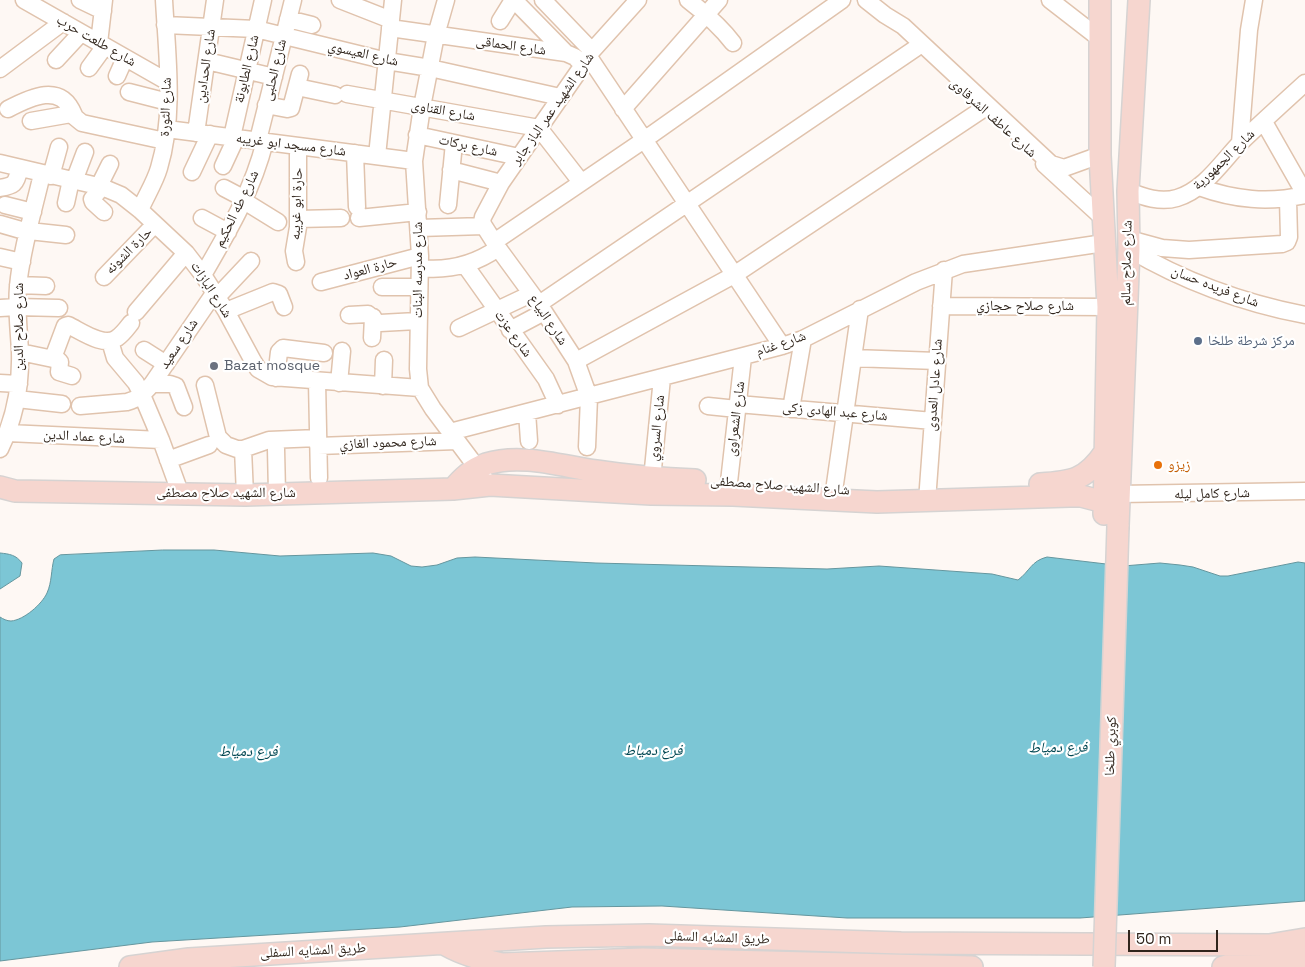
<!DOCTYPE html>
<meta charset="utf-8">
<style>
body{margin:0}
#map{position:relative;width:1305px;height:967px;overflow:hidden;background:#fef8f4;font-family:"Space Grotesk",sans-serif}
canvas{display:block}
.scale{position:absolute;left:1128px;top:930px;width:90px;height:22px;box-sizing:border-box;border:2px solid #30251c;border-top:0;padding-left:6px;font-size:15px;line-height:18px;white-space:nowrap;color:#30251c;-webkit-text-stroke:4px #fff;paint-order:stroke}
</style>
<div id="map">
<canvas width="1305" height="967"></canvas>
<div class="scale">50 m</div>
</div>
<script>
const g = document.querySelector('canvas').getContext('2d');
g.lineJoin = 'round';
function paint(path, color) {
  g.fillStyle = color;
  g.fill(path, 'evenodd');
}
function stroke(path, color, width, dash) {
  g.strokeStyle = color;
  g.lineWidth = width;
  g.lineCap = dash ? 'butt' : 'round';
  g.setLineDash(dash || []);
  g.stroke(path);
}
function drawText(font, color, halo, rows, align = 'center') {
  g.font = font + ' "Space Grotesk","Noto Naskh Arabic",sans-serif';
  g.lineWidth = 4.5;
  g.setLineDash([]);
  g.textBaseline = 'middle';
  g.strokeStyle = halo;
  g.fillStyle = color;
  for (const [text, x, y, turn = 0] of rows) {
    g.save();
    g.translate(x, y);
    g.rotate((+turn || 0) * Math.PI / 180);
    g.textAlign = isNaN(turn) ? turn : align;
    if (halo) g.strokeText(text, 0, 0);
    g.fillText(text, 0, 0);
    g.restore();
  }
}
const water = new Path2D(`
 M 163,550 L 214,550 L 280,556 L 373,553 L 391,556 L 411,566 L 422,567 L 437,565 L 457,558 L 475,557 L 596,563 L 827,569 L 879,566 L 992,574 L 1018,580 C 1030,571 1031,561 1047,557 L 1123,566 L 1160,563 L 1180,565 L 1193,567 L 1220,576 L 1228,576 L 1298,562 L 1305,563 L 1305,901 L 1080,918 L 847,918 L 662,906 L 572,907 L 400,927 L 152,942 L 0,961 L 0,617 C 3,619 7,621 11,621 C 24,620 42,604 47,593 C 52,582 51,570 54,559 L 60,555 Z
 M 0,553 C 10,554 16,555 22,563 L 20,576 L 0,589 Z`);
const minor = new Path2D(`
 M 24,0 L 168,82
 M 80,0 L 103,11
 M 340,0 L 391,20
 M 446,0 L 436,35 L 422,107 L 414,161 L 420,256 L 418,369 L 420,388 L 433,409 L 484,477
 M 514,0 L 566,53
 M 543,0 L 592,51
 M 688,0 C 705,13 720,26 733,43
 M 866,0 L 885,15 L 903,26 L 1051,164 L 1064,168 L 1100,155
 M 1050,0 L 1099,38
 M 288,19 L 312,25
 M 500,21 L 513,0
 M 165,25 L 256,29 L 387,61 L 430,68 L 560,97
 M 390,28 L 566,53 L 575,57 L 583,65
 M 99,43 L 104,0
 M 589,57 L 782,346
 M 56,60 L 81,33
 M 207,61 L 274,77
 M 89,68 L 105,46
 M 0,69 L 63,22
 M 117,76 L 125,58
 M 297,87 L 335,95
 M 129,92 L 168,102
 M 347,94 L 539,128 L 581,182
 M 266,105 L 287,109 L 291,108 L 300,74
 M 8,109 C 31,97 61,82 74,115
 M 623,109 L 719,0
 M 31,121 L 71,114 L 82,123 L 165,141
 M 1264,122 L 1305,194
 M 167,129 L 414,161
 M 196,133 L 215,0
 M 417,135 L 519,157
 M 232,137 L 263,0
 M 258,140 L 293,0
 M 1240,143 L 1249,30 L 1254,0
 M 355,153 L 357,207
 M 377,156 L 393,0
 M 0,163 L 102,187 L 121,195 L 140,210 L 186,253 L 203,275 L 226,311 L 253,361 L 258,369 L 272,377 L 420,388
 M 1044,164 L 1103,218
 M 223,166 L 236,138
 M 451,170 L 501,183
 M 192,172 L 210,134
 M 51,176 L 59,147
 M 74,181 L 85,152
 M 99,186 L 110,164
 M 102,187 L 92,199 L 93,202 L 104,212
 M 1199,187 C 1235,200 1268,203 1305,195
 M 0,188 C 16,185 15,184 20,168
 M 224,188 L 245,199
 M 1128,191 C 1144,197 1160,203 1177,198 C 1204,190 1221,163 1240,143 C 1261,123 1283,103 1305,83
 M 244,201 L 278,222
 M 66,203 L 71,180
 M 5,205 L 33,212
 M 448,205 L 454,143
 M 140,210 C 146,196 155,182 159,168 C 175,115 167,55 164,0
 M 202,218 L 228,232
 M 359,218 L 418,212
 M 298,219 L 341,218
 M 0,224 L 28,232
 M 419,228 L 484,226
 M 29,231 L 66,235
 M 1129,239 L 1162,248 L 1189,250 L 1282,244 L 1287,242 L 1289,237 L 1288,199
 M 494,242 L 644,140 L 842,0
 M 1129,249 C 1183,281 1243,303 1305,315
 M 0,257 L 22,262
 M 296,262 L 294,251 L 298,227 L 298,146
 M 465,265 L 546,379 L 558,405
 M 420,268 C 449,271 474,265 498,248
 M 203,275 C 228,232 253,190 265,141
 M 104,277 L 155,224
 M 321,282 L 420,256
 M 18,285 L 46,286
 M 382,287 L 419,287
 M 218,296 L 251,261
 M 539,304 L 916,48
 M 941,306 L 1108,307
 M 0,308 L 17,307 L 59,308
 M 226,311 L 273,292 L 279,294 L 284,307
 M 136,312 L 186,253
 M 349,315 L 368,314 L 377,322 L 380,323 L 417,321
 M 459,328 L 531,294
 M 510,330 L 544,312
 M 372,338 L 373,317
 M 110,341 L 115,358 L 136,383 L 142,395 L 161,440 L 181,495
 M 144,350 L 166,364
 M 20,352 L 58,360 L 60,362 L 59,372 L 72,376
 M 53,358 L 65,326 L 68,325 C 81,331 104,348 117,338 C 123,334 127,328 131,323
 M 853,358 L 937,361
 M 576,361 L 734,275 L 983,109
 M 276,378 L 279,352 L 283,348 L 324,353
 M 317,381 L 319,478
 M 0,383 L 19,384
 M 339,383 L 342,351
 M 152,384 L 170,384 L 176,386 L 184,407
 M 205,385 L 218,437 L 226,445 L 237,449 L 243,449 L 269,440 L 318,438
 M 383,386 L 384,360
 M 17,399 L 62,404
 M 738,404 L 933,421
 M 80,406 L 127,402 C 139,399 144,393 152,384 L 215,292
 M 708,406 L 737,409
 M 791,409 L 803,339
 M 527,412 L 529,441
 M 450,432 L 782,346 L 803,339 L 916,282 L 963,264 L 1104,243
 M 8,433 L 161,440
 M 318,446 L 457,441
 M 587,447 L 589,397 L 576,361 L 539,304 L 498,248 L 484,226 L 482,222 L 483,217 L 501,183 L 583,65 L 592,51 L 638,0
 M 0,449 C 15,418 21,386 20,352 C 19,330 16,309 18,287 C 21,251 34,209 42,174
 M 243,449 L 245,495
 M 276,449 L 277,493
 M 168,460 L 209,445
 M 652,479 L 662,378
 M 729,482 L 743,357
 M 834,491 L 860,309
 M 1119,494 L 1305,491
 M 927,501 L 944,270`);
const major = new Path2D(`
 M 1100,0 L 1100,155 L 1108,307 L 1104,514
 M 1040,484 C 1072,482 1086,480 1105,452
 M 0,487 L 15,491 L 245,495 L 453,489 L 490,485 L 651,494 L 733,495 L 877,502 L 1070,496 L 1081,496 L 1104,502
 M 453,489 C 463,477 472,469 486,464 C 521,453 561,466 596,471 C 629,476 662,479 695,480
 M 1118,526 L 1129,249 L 1128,191 L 1139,0
 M 446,945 C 464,955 482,960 502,964 L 643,959 L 972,967
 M 130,967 L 189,959 L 546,937 L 649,935 L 901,943 L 1269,945 L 1305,939
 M 1223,967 C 1250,960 1277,961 1305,958`);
const majorBridge = new Path2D(`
 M 1104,967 L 1118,526`);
const markers = [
 [1198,341,5,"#5c6f8a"],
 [214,366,5,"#6b7280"],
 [1158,465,5,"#e8710a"]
];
const streetNames = [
 ["شارع طلعت حرب",96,41,30],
 ["شارع الحماقى",511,46,8],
 ["شارع العيسوي",363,54,13],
 ["شارع الحدادين",206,66,-82],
 ["شارع الطابونة",247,69,-77],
 ["شارع الحلبى",275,70,-76],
 ["شارع الثورة",166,107,-88],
 ["شارع الشهيد عمر الباز جابر",553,109,-55],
 ["شارع القناوى",443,111,10],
 ["شارع عاطف الشرقاوى",993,118,42],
 ["شارع مسجد ابو غريبه",291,145,7],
 ["شارع بركات",468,146,12],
 ["شارع الجمهورية",1224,160,-44],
 ["حارة ابو غريبه",297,204,-88],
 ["شارع طه الحكيم",237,209,-64],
 ["حارة الشونه",129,251,-45],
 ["شارع صلاح سالم",1127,263,-89],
 ["حارة العواد",370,269,-15],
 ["شارع مدرسه البنات",418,270,-90],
 ["شارع فريده حسان",1215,287,21],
 ["شارع البازات",211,290,57],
 ["شارع صلاح حجازي",1025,306],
 ["شارع البياع",548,320,56],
 ["شارع صلاح الدين",19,327,-90],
 ["شارع عزت",513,334,54],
 ["شارع سعيد",179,344,-56],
 ["شارع غنام",781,344,-19],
 ["شارع عادل العدوى",935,385,-86],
 ["شارع عبد الهادى زكى",835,412,5],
 ["شارع الشعراوى",736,419,-83],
 ["شارع السروي",657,428,-84],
 ["شارع عماد الدين",84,437,3],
 ["شارع محمود الغازي",388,443,-2],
 ["شارع الشهيد صلاح مصطفى",780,486,4],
 ["شارع الشهيد صلاح مصطفى",226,493],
 ["شارع كامل ليله",1212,494,-1],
 ["كوبري طلخا",1111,746,-88],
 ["طريق المشايه السفلى",717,938,2],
 ["طريق المشايه السفلى",313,951,-3]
];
const serviceNames = [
 ["مركز شرطة طلخا",1208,341]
];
const worshipNames = [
 ["Bazat mosque",224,366]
];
const foodNames = [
 ["زيزو",1168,465]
];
const waterNames = [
 ["فرع دمياط",1058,748,-1],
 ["فرع دمياط",653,751],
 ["فرع دمياط",248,752]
];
paint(water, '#7cc6d5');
stroke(water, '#65969e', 1);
stroke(minor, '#e0c3ad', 19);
stroke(major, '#d6d3d2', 24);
stroke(minor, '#fff', 16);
stroke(major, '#f6d6cf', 21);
stroke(majorBridge, '#d6d3d2', 24, []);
stroke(majorBridge, '#f6d6cf', 21);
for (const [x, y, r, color] of markers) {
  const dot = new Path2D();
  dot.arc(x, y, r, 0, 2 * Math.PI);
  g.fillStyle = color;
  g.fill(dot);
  stroke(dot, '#fff', 2);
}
drawText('14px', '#30251c', '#fff', streetNames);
drawText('14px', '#4e5e75', '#fff', serviceNames, 'left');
drawText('14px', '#5b616d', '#fff', worshipNames, 'left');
drawText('14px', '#c56008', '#fff', foodNames, 'left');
drawText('italic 15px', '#004752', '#fff', waterNames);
</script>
